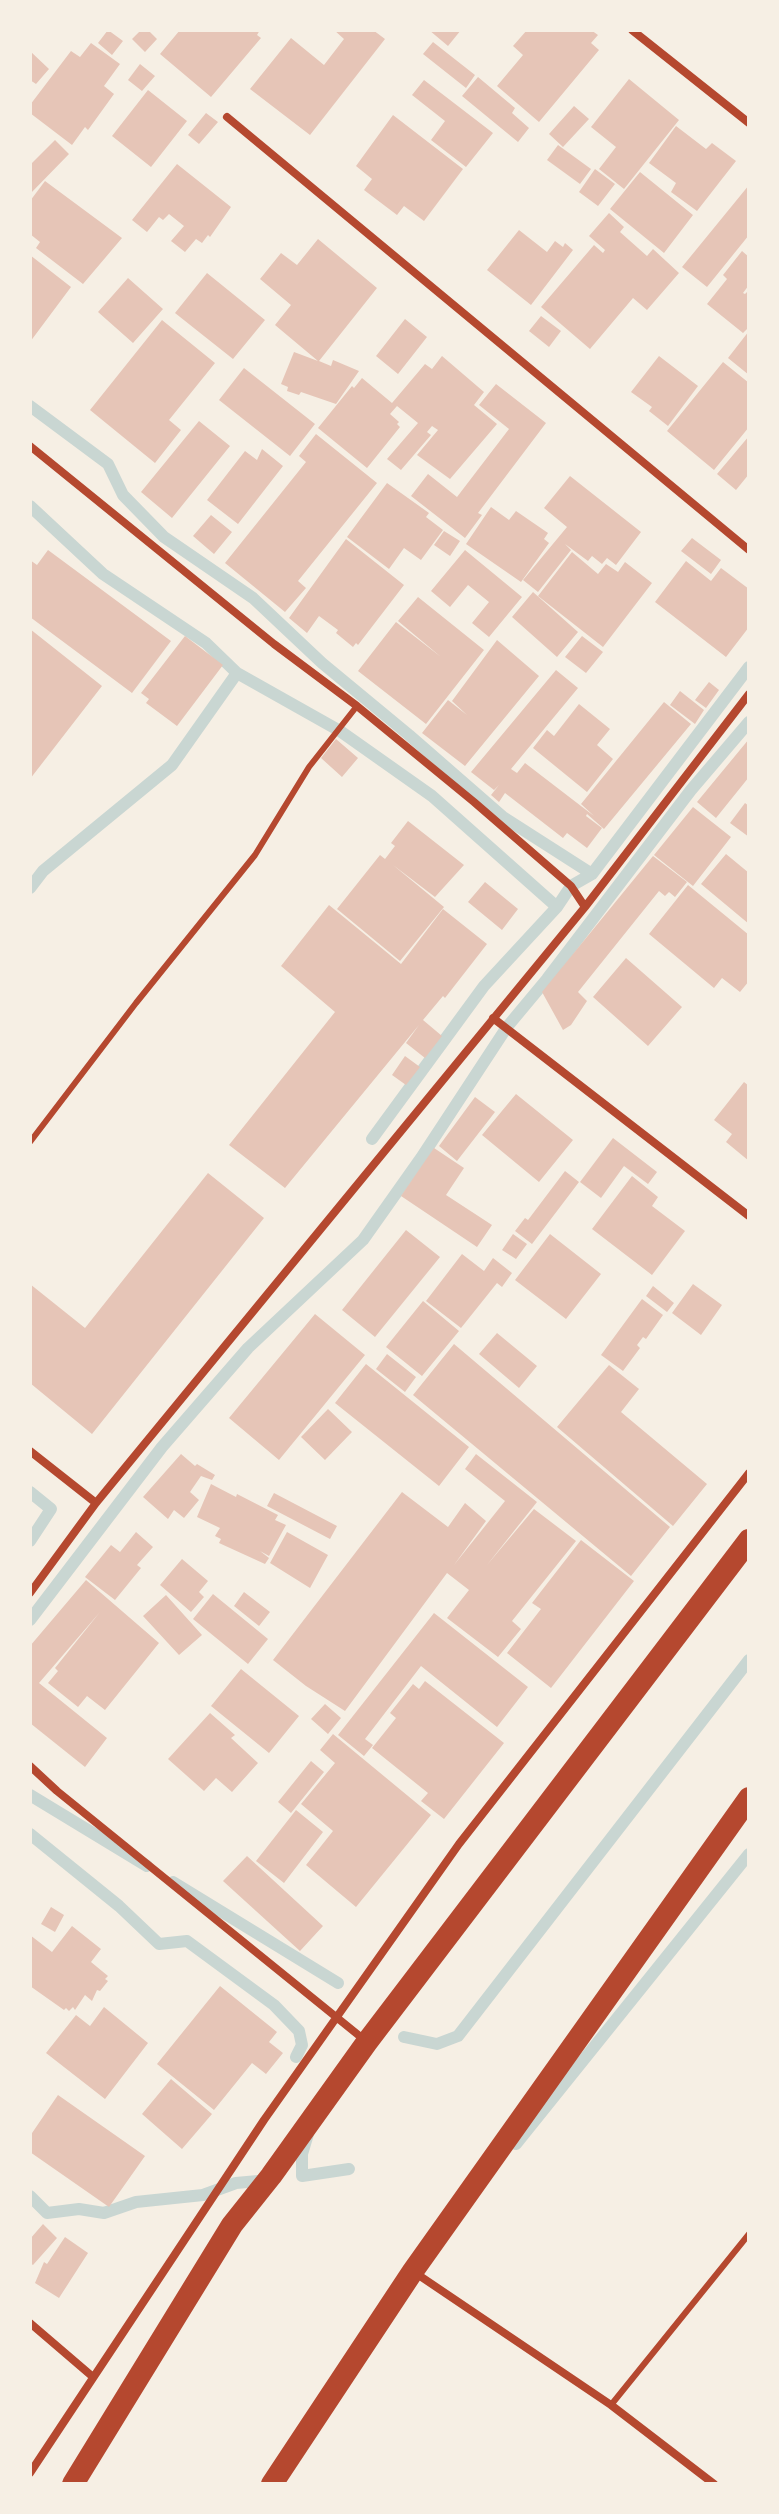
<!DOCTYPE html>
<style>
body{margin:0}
#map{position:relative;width:779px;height:2514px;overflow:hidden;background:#f6efe4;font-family:"PT Serif",serif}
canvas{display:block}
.frame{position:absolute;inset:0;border:32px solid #f6efe4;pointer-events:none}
</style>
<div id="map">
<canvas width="779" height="2514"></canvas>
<div class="frame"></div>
</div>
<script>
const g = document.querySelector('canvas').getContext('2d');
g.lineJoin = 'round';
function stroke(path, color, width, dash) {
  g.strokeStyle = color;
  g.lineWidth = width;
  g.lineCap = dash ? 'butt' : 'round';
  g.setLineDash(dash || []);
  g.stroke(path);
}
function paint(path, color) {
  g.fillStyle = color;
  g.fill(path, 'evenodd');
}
const stream = new Path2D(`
 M 30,406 L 108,464 L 123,495 L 164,537 L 253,598 L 322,663 L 409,735 L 503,817 L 592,874
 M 30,506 L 103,574 L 206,643 L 237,673 L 340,731 L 432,796 L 557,907
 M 30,888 L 43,871 L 172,765 L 237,673
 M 372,1139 L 484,986 L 557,907 L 571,886 L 592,874 L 749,667
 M 30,1492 L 51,1509 L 30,1541
 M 30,1620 L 162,1447 L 248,1348 L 363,1240 L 421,1158 L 507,1027 L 547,979 L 691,790 L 749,722
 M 30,1795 L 147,1866
 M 30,1834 L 119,1906 L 159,1944 L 187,1941 L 274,2005 L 299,2031 L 302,2045 L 296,2057
 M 173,1882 L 338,1983
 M 404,2037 L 437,2044 L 458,2036 L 749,1660
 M 308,2134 L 302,2154 L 302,2176 L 349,2169
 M 516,2144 L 749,1854
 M 30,2196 L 47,2213 L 79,2209 L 104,2213 L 136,2202 L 203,2195 L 236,2183 L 258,2181`);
const building = new Path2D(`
 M 108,30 L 123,41 L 112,55 L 98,43 Z
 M 141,30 L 148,30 L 157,39 L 145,52 L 132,39 Z
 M 180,30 L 260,30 L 257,35 L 261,38 L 211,97 L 160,54 Z
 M 334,30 L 373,30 L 385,39 L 310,135 L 250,89 L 291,38 L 324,65 L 344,39 Z
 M 429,30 L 461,30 L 448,46 Z
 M 527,30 L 591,30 L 598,35 L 591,43 L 599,50 L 539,122 L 497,86 L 523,55 L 513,46 Z
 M 433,42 L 475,75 L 466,88 L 423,54 Z
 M 91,43 L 120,64 L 104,86 L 114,94 L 88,130 L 85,127 L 72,145 L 30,113 L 30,105 L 71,51 L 80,57 Z
 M 30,51 L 49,69 L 36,84 L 30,80 Z
 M 140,64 L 155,76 L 142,91 L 128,80 Z
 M 478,77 L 515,108 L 512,113 L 529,128 L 518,142 L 462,96 Z
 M 629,79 L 679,120 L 624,189 L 599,169 L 616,147 L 591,127 Z
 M 424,80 L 493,133 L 466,167 L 431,140 L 445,121 L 412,95 Z
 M 148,90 L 187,121 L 151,167 L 112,136 Z
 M 574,106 L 589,119 L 563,147 L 549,134 Z
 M 206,113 L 218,122 L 199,144 L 188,135 Z
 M 393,115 L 463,169 L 424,221 L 404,206 L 397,215 L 364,190 L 372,179 L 356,166 Z
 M 676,126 L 706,149 L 712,143 L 736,161 L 697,211 L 671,192 L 676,183 L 649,163 Z
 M 55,140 L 69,154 L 30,194 L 30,165 Z
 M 558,145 L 591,169 L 580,184 L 547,160 Z
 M 177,164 L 231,207 L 210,237 L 208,235 L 202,243 L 196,239 L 185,252 L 171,241 L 184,226 L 169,214 L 163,220 L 159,217 L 147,232 L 132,220 Z
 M 595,169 L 615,184 L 598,206 L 579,192 Z
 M 640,172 L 693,215 L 664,253 L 610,209 Z
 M 45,181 L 122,238 L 83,284 L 36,248 L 40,242 L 30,234 L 30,201 Z
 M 749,185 L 749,235 L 707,287 L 682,267 Z
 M 609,213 L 624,227 L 620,232 L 647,256 L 653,249 L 679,273 L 647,310 L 633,298 L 590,349 L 541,307 L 594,245 L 603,253 L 605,250 L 589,236 Z
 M 519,230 L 547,252 L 555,241 L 563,247 L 565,243 L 573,250 L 531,305 L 487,270 Z
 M 318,239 L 377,288 L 319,361 L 331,366 L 333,360 L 359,371 L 336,404 L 301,392 L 299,395 L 287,391 L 288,387 L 281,384 L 294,352 L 318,361 L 275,325 L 291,305 L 260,279 L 281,253 L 297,265 Z
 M 742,251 L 749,257 L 749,285 L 743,293 L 745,294 L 749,290 L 749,327 L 743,333 L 707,304 L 727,279 L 723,275 Z
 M 30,255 L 71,287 L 30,342 Z
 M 207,273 L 265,320 L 233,359 L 175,313 Z
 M 128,278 L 163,309 L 133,343 L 98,312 Z
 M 541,316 L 561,331 L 549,347 L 529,331 Z
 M 405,319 L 427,337 L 398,374 L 376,356 Z
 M 162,320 L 215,363 L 169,420 L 181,430 L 155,463 L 90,410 Z
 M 749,331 L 749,375 L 728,358 Z
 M 442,356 L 484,392 L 474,405 L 497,424 L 450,479 L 417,455 L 438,430 L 432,426 L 427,432 L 431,435 L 401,470 L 387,459 L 418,423 L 397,406 L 390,414 L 399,422 L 397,424 L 400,427 L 367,468 L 318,428 L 352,386 L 354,388 L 362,378 L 392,403 L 425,364 L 432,369 Z
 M 659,356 L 698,386 L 668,426 L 649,411 L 652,407 L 631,392 Z
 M 723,362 L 749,383 L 749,427 L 714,470 L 667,431 Z
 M 244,368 L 315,424 L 290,456 L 219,400 Z
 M 496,384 L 546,423 L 478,513 L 482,515 L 465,538 L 411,496 L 428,474 L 457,497 L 509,429 L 479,405 Z
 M 199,421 L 230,446 L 172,518 L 141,492 Z
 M 316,434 L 377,483 L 298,581 L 306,588 L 285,612 L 225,563 L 306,462 L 299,456 Z
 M 749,436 L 749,474 L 736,490 L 717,474 Z
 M 262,449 L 283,466 L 238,524 L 207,500 L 245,451 L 257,460 Z
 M 570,476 L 641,532 L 616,565 L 607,558 L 602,564 L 592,556 L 588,561 L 565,544 L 571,550 L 538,592 L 523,580 L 567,527 L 544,508 Z
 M 387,483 L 429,513 L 426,517 L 443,530 L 421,560 L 404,548 L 389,569 L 347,537 Z
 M 491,507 L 509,520 L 516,511 L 548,533 L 544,539 L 549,543 L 521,582 L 466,544 Z
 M 211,515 L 232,532 L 214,554 L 193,536 Z
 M 444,531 L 460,541 L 450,556 L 434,545 Z
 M 692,538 L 721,560 L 711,574 L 681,551 Z
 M 346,539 L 404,585 L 358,645 L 356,643 L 353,647 L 336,633 L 338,630 L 319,616 L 307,633 L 289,618 Z
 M 48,550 L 171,641 L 132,693 L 30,617 L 30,560 L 37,565 Z
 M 465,550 L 522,597 L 489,637 L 472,623 L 489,602 L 468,585 L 450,607 L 431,591 Z
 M 572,552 L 598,574 L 606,564 L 618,572 L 625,562 L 652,583 L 603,647 L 538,596 Z
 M 686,561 L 711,581 L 721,568 L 749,589 L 749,627 L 726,657 L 655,602 Z
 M 533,592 L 578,632 L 557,657 L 512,617 Z
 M 418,597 L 484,650 L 426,724 L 358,671 L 396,622 L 441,657 L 398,621 Z
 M 30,629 L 102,686 L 30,779 Z
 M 185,636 L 223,665 L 177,726 L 146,703 L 149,699 L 141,693 Z
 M 582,636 L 603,652 L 586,673 L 565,657 Z
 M 497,640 L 539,676 L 465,766 L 422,733 L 448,700 L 467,715 L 452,701 Z
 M 556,670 L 578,688 L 511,769 L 517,773 L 525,763 L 594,816 L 581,804 L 664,702 L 691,724 L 604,829 L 587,814 L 586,816 L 602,828 L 587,848 L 567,833 L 563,838 L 505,793 L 499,802 L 491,795 L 499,785 L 494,790 L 471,772 Z
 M 709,682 L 719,690 L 706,708 L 695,700 Z
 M 680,691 L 704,710 L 695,724 L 670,705 Z
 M 579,704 L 610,729 L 597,745 L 613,759 L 587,792 L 533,748 L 547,730 L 554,736 Z
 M 336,739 L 358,758 L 342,777 L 321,758 Z
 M 749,739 L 749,777 L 716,818 L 697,802 Z
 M 745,803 L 749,806 L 749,837 L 730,823 Z
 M 693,807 L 731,837 L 693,886 L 654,855 Z
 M 408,821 L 464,865 L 435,897 L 393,865 L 444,907 L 400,961 L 337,909 L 380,855 L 385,859 L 395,846 L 391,843 Z
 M 726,854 L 749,873 L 749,924 L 701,884 Z
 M 653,856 L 687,882 L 675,897 L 669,892 L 665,896 L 659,891 L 578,992 L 587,1001 L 571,1025 L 563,1030 L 542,992 Z
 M 485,882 L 518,909 L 502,930 L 468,902 Z
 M 688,885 L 749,935 L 749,981 L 740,992 L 722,978 L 714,988 L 649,934 Z
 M 329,905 L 401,964 L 443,909 L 487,944 L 445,998 L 443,996 L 423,1020 L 442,1036 L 425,1058 L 406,1043 L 419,1025 L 285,1188 L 229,1145 L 335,1012 L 281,966 Z
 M 626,958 L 682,1007 L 648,1046 L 593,997 Z
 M 405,1056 L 420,1067 L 406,1085 L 392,1075 Z
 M 744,1082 L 749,1086 L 749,1161 L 726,1142 L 732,1134 L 714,1120 Z
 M 516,1094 L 573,1140 L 539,1182 L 482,1135 Z
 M 475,1097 L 495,1112 L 457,1161 L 439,1146 Z
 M 613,1138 L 657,1172 L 648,1184 L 624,1166 L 601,1198 L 580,1182 Z
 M 434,1148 L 464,1168 L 446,1195 L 492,1225 L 477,1247 L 401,1196 Z
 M 565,1171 L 579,1182 L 532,1244 L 515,1231 L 525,1218 L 528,1220 Z
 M 208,1173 L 264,1218 L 92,1434 L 30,1383 L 30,1284 L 85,1328 Z
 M 632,1176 L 658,1197 L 652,1206 L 685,1231 L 652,1275 L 592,1229 Z
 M 406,1230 L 440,1257 L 375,1337 L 342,1310 Z
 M 513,1234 L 527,1244 L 516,1259 L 502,1250 Z
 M 550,1234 L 601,1274 L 566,1319 L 515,1280 Z
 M 462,1254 L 484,1271 L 493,1258 L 512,1273 L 502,1287 L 497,1283 L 461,1328 L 426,1301 Z
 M 693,1284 L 722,1305 L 701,1335 L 672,1313 Z
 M 653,1286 L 674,1303 L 667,1312 L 646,1296 Z
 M 642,1299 L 663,1315 L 646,1339 L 643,1337 L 637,1345 L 640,1348 L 623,1371 L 601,1355 Z
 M 423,1301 L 459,1331 L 422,1376 L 386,1347 Z
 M 315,1314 L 365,1355 L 279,1460 L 229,1418 Z
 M 497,1333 L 537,1366 L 519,1388 L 479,1354 Z
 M 454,1344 L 670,1527 L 631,1576 L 413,1395 Z
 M 387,1354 L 416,1377 L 405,1392 L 376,1369 Z
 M 366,1364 L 469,1447 L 439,1486 L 335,1403 Z
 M 609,1365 L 639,1389 L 621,1412 L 707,1484 L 673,1526 L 557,1427 Z
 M 328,1409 L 352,1432 L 325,1460 L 301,1437 Z
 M 181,1454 L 195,1466 L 197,1464 L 215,1475 L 212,1480 L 201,1476 L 190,1492 L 199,1500 L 184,1518 L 174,1510 L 168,1519 L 143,1497 Z
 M 476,1454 L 537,1502 L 487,1565 L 534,1509 L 576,1541 L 512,1621 L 521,1629 L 498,1657 L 447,1618 L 469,1590 L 447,1573 L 345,1711 L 306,1686 L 273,1660 L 402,1492 L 448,1527 L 465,1503 L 486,1521 L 454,1565 L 505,1501 L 465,1469 Z
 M 211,1484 L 236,1497 L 237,1494 L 278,1515 L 275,1520 L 286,1525 L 269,1556 L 260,1551 L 269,1558 L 265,1564 L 219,1543 L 221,1539 L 215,1536 L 220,1528 L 197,1517 Z
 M 274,1493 L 337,1526 L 330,1539 L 267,1506 Z
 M 136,1532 L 153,1547 L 137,1565 L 141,1568 L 115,1600 L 85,1577 L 111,1545 L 120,1552 Z
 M 287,1532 L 328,1555 L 310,1588 L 270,1563 Z
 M 581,1540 L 634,1581 L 551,1688 L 507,1653 L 541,1609 L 532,1603 Z
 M 182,1559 L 208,1581 L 199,1592 L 204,1597 L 191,1612 L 160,1585 Z
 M 86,1580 L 159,1643 L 105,1710 L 87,1696 L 78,1707 L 48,1683 L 58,1671 L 55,1668 L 100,1612 L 39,1683 L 107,1738 L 85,1767 L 30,1723 L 30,1646 Z
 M 244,1592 L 270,1612 L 259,1626 L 234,1606 Z
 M 213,1594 L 268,1639 L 248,1664 L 193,1619 Z
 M 166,1595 L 202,1635 L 179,1655 L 143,1616 Z
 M 434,1613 L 528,1687 L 497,1727 L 421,1666 L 365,1739 L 373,1745 L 364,1756 L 338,1735 Z
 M 241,1669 L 299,1716 L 269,1753 L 211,1706 Z
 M 425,1681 L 504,1743 L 444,1819 L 421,1801 L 428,1793 L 372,1748 L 396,1718 L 390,1713 L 413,1684 L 419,1689 Z
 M 325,1704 L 341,1718 L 328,1734 L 311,1719 Z
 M 210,1713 L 235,1735 L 231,1738 L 258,1763 L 232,1792 L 216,1778 L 204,1791 L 168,1759 Z
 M 333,1734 L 431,1815 L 356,1907 L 306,1865 L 333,1831 L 301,1804 L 335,1763 L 320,1750 Z
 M 311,1761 L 324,1772 L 291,1813 L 278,1802 Z
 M 296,1810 L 323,1832 L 284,1883 L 256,1861 Z
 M 247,1856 L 323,1926 L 300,1951 L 223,1881 Z
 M 51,1907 L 64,1915 L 55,1932 L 41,1924 Z
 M 72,1926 L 101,1949 L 91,1962 L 108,1976 L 105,1979 L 108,1981 L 100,1991 L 97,1990 L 92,2001 L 85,1995 L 75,2010 L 73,2007 L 69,2011 L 66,2008 L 64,2010 L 30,1986 L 30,1935 L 52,1952 Z
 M 220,1986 L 277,2032 L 269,2042 L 283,2053 L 266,2074 L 252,2063 L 214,2110 L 157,2064 Z
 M 104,2007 L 148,2043 L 105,2099 L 46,2053 L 76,2015 L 90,2026 Z
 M 171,2079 L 212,2114 L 182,2149 L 142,2114 Z
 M 58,2095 L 145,2156 L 109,2207 L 30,2152 L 30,2136 Z
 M 43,2224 L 57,2238 L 33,2265 L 30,2263 L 30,2239 Z
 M 65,2237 L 88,2253 L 59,2298 L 35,2283 L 44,2262 L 47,2264 Z`);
const service = new Path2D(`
 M 30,1142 L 136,1003 L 255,855 L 309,767 L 357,706
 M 611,2405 L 749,2234`);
const minor = new Path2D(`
 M 632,30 L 749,123
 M 227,117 L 749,550
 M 30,446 L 274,644 L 357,706 L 474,802 L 571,886 L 585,907
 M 493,1018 L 749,1216
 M 30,1451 L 96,1503
 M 30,1593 L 96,1503 L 585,907 L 749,694
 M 30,1766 L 57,1791 L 367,2042
 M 414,2272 L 611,2405 L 714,2484
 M 30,2323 L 93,2377
 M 30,2473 L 264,2120 L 459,1844 L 749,1473`);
const trunk = new Path2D(`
 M 73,2484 L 232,2225 L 271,2176 L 367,2042 L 749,1540
 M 272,2484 L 413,2271 L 749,1798`);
stroke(stream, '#c9d6d2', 12);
paint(building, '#e6c5b7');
stroke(service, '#b5482f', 6);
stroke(minor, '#b5482f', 8);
stroke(trunk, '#b5482f', 22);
</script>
